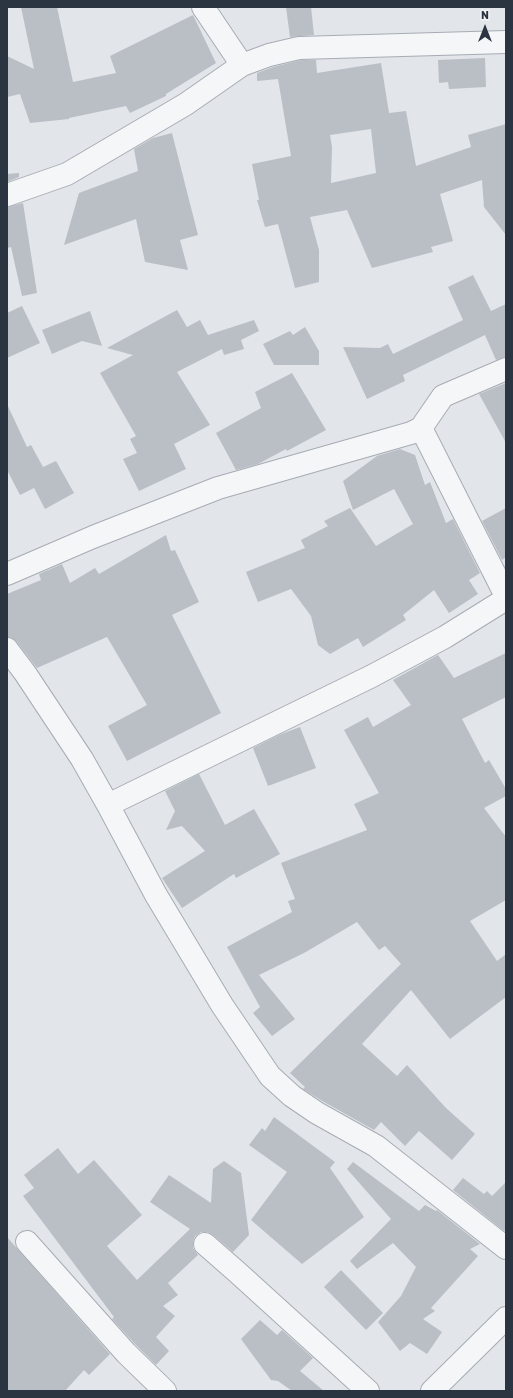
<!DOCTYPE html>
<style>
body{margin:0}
#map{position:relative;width:513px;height:1398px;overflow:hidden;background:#e2e5ea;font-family:Rubik,sans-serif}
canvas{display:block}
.frame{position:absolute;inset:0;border:8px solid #2b3441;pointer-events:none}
.north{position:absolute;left:465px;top:8px;width:40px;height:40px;-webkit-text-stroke:3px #f2f4f7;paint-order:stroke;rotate:0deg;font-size:11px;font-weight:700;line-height:16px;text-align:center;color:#2b3441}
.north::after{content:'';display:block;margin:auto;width:14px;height:18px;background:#2b3441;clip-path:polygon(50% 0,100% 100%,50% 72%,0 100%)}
</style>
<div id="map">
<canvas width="513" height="1398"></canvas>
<div class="frame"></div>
<div class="north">N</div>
</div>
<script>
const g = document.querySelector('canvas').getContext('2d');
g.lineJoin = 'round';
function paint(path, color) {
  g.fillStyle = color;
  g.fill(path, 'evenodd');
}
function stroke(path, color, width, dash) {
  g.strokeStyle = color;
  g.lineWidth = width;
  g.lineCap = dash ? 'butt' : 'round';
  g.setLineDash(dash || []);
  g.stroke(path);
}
const building = new Path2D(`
 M 21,7 L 57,7 L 73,82 L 116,73 L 110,56 L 193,15 L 216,63 L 166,94 L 166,96 L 130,113 L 126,106 L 69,118 L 69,119 L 30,123 L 20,94 L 7,97 L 7,56 L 34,69 Z
 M 286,7 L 311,7 L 314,35 L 290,37 Z
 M 485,58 L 486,87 L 449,89 L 448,82 L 439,83 L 438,60 Z
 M 301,60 L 316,60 L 317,73 L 381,63 L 389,113 L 406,111 L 416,166 L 471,147 L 468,135 L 506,124 L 506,235 L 484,207 L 482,180 L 440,194 L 453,241 L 431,247 L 433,252 L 372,268 L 347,210 L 310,217 L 319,250 L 319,282 L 295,288 L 278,224 L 265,227 L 257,200 L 259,200 L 252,164 L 291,156 L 278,79 L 257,81 L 257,73 L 273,67 ZM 371,129 L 376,173 L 331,183 L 332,147 L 330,135 Z
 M 172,133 L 198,235 L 180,240 L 188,270 L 145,262 L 136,219 L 64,245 L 79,193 L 138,171 L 134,149 L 153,138 Z
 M 19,173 L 19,177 L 7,182 L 7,174 Z
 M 23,203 L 37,293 L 22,296 L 11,247 L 7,248 L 7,207 Z
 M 473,275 L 491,311 L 506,304 L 506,357 L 496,360 L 485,335 L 403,375 L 405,381 L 367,399 L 343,347 L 380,348 L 388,344 L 393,354 L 463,320 L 448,287 Z
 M 22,306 L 40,343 L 7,358 L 7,313 Z
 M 177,310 L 187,327 L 200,320 L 208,335 L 254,320 L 259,331 L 241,340 L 244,349 L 224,355 L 222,349 L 177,372 L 210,425 L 174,444 L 186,469 L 139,491 L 123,459 L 137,453 L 130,439 L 136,436 L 100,373 L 133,355 L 107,348 Z
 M 90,311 L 102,346 L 82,341 L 52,354 L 42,330 Z
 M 305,327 L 319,351 L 319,365 L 274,365 L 263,344 L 290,331 L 293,335 Z
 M 292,373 L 326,430 L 287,451 L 286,449 L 258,464 L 236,470 L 216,433 L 261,408 L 255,392 Z
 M 506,383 L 506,443 L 479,394 Z
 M 7,404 L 27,447 L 31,445 L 43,467 L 56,461 L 74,493 L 45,509 L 34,488 L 20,495 L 7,470 Z
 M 400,449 L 415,455 L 425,485 L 430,482 L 446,523 L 453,519 L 480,573 L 469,580 L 478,594 L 449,613 L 434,590 L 403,615 L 406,620 L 363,647 L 358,638 L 330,654 L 318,645 L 311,616 L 291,589 L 258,602 L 246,572 L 305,548 L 301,540 L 328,526 L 324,521 L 350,508 L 376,546 L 413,524 L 394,489 L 353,510 L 343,481 L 377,456 Z
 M 506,508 L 506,557 L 502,560 L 482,521 Z
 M 166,535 L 171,551 L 175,550 L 199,602 L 172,615 L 221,713 L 127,761 L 108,726 L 147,705 L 107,637 L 37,668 L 17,642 L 12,638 L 7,637 L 7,594 L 41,580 L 39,574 L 62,564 L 70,583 L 95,568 L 99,574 Z
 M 506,653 L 506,697 L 462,719 L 485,763 L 489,760 L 506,789 L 506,796 L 484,808 L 506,837 L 506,900 L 470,921 L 497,961 L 506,954 L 506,997 L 450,1039 L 411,990 L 362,1044 L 397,1076 L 407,1065 L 446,1108 L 475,1134 L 452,1160 L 419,1131 L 405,1146 L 381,1122 L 374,1130 L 324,1102 L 303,1089 L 305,1087 L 290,1073 L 401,964 L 385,946 L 379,950 L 357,922 L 304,953 L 259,975 L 295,1019 L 272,1036 L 253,1013 L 260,1007 L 227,947 L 292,912 L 288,901 L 295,899 L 281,863 L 367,830 L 354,804 L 379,793 L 344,730 L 368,717 L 373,727 L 411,705 L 393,680 L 438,655 L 454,678 Z
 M 300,727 L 316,768 L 268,786 L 253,748 L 279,735 Z
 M 199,774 L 225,825 L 254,809 L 280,854 L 236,878 L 234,874 L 182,908 L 162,878 L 205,851 L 182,826 L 166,830 L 175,811 L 165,791 Z
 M 274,1117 L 335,1162 L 330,1168 L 364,1217 L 302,1264 L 251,1220 L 287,1172 L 249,1145 L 262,1128 L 265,1131 Z
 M 58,1148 L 78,1174 L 94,1160 L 142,1215 L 107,1246 L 137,1280 L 190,1229 L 150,1202 L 169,1175 L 211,1203 L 213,1169 L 224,1161 L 241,1173 L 249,1235 L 233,1252 L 213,1235 L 208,1232 L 201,1232 L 195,1236 L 193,1241 L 193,1248 L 198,1255 L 168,1283 L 178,1295 L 163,1306 L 175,1316 L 156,1337 L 169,1351 L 156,1365 L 135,1344 L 112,1319 L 114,1317 L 23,1196 L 34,1188 L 24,1175 Z
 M 353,1162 L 419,1211 L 425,1205 L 436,1211 L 437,1210 L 480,1244 L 470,1249 L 478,1256 L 431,1308 L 435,1311 L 423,1319 L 442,1332 L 427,1354 L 410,1343 L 400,1351 L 378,1322 L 401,1296 L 416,1267 L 393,1243 L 357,1269 L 350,1261 L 391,1219 L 347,1169 Z
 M 463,1178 L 484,1194 L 487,1191 L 492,1196 L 506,1182 L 506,1230 L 504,1231 L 453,1190 Z
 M 7,1237 L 110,1354 L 89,1375 L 84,1370 L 65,1391 L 7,1391 Z
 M 341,1270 L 383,1313 L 366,1330 L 324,1287 Z
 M 260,1320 L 277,1335 L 282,1330 L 313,1358 L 300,1371 L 324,1391 L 292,1391 L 278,1381 L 271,1380 L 241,1339 Z`);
const minor = new Path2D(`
 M 203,7 L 242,65
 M 7,195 L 67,174 L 186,104 L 242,65 L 269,55 L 299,48 L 506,42
 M 421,428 L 506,596
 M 7,574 L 93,537 L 218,488 L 411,433 L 421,428 L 443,396 L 506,369
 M 7,649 L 25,673 L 82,759 L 108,805 L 156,895 L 222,1005 L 270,1076 L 292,1096 L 317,1113 L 376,1146 L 506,1248
 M 108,805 L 372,676 L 445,637 L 506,599
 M 27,1242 L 126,1353 L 165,1391
 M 205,1244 L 237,1272 L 368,1391
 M 432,1391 L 506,1318`);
paint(building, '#babfc6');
stroke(minor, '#a7acb4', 24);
stroke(minor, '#f5f6f8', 22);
</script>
